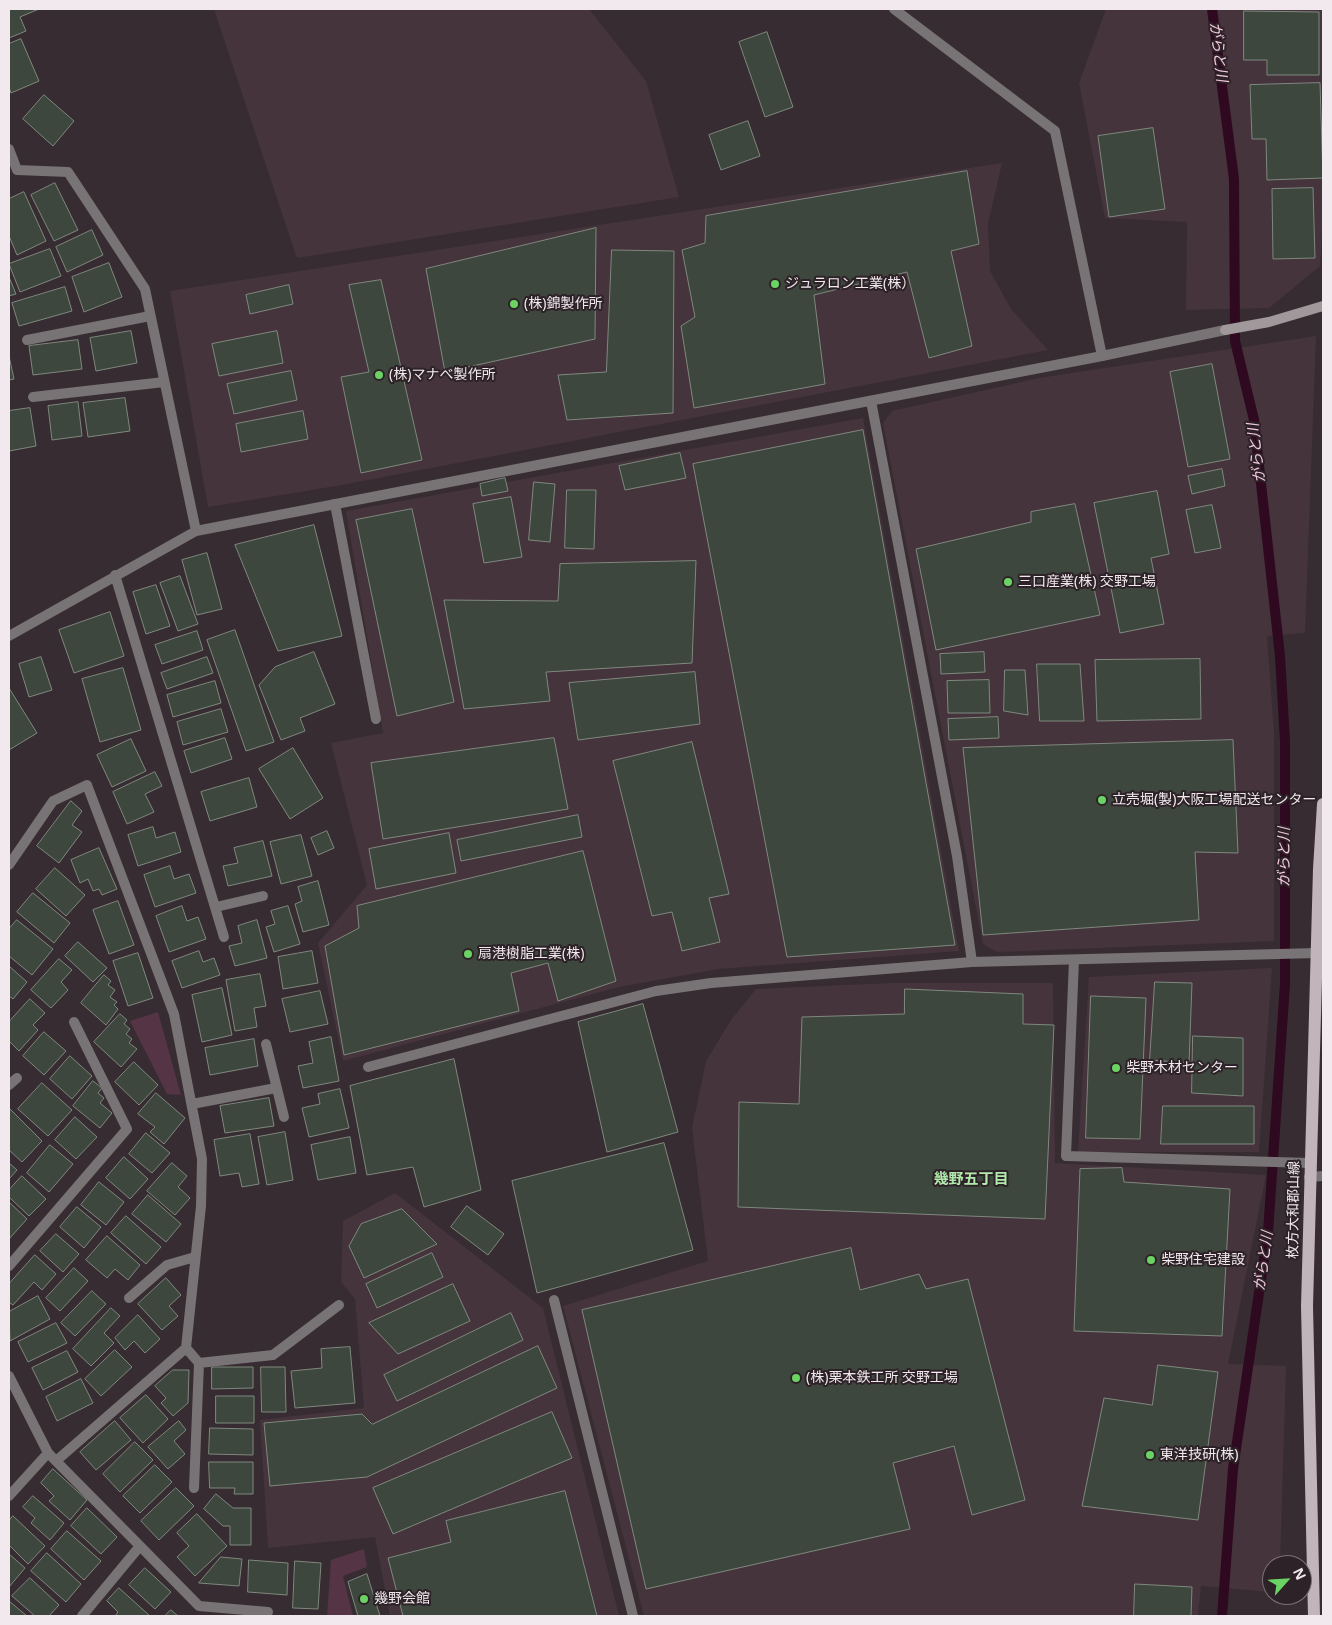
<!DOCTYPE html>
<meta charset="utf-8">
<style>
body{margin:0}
#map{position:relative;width:1332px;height:1625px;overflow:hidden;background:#372c31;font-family:"Noto Sans",sans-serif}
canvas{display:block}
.frame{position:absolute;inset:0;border:10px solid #f1e9ed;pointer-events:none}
.north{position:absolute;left:1262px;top:1555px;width:50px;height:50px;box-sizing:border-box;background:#2d2227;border:1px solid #7b7276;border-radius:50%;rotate:64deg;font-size:14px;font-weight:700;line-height:20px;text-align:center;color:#f1e9ed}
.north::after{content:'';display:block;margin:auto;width:18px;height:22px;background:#6bd363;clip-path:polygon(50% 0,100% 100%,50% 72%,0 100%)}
</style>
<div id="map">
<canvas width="1332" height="1625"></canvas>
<div class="frame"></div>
<div class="north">N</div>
</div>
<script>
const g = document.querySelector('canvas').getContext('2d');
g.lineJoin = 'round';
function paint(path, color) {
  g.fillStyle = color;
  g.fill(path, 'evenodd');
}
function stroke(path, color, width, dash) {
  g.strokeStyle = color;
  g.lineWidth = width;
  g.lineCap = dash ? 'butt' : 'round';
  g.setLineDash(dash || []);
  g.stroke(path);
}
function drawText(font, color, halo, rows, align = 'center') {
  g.font = font + ' "Noto Sans","Noto Sans JP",sans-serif';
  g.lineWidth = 4;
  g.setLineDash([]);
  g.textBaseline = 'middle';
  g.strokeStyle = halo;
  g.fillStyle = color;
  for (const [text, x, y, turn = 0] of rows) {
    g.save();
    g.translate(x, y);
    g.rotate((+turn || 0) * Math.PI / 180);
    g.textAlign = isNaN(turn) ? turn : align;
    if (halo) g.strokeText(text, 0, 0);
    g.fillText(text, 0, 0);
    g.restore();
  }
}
const built = new Path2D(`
 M 214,9 L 589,9 L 646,81 L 679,197 L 297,258 Z
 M 1106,9 L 1323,9 L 1323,217 L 1320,266 L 1269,308 L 1186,310 L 1187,222 L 1105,218 L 1079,83 Z
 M 1002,163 L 988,224 L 990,271 L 1011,309 L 1048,350 L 342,485 L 208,507 L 170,291 Z
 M 1316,336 L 1305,633 L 1267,636 L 1274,734 L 1274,941 L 997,952 L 983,944 L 883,423 L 892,411 L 1039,378 Z
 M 863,418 L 959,951 L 718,969 L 619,987 L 343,1061 L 318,943 L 367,885 L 331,743 L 383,733 L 346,511 Z
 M 1272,968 L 1259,1152 L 1078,1152 L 1089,977 Z
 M 892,983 L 1053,983 L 1055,1163 L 1266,1175 L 1228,1364 L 1286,1366 L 1280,1565 L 1272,1565 L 1272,1592 L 1201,1586 L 1198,1616 L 644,1616 L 563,1306 L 708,1261 L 692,1128 L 706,1061 L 731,1020 L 756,989 Z
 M 395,1193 L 543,1308 L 619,1616 L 390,1616 L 375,1537 L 268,1548 L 260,1420 L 364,1408 L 355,1299 L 341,1282 L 343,1221 Z`);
const green = new Path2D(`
 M 158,1012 L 181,1095 L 167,1094 L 130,1021 Z
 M 364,1549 L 367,1567 L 343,1576 L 353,1616 L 327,1616 L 331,1560 Z`);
const stream = new Path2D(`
 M 1212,9 L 1234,179 L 1235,341 L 1254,420 L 1280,656 L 1285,741 L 1285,984 L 1268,1232 L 1233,1469 L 1222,1616`);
const building = new Path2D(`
 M 9,9 L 39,9 L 20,17 L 26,31 L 9,38 Z
 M 1244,11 L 1319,12 L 1319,75 L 1267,75 L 1267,60 L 1244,60 Z
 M 767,32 L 793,107 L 765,117 L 739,42 Z
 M 21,39 L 39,81 L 11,93 L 9,87 L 9,44 Z
 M 1320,83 L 1323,178 L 1267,180 L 1266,139 L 1252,139 L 1250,85 Z
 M 44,95 L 74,121 L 53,146 L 23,119 Z
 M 748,121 L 760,156 L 721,170 L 709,135 Z
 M 1153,128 L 1165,209 L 1109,217 L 1098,136 Z
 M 967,171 L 979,244 L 951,251 L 972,346 L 929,358 L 907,272 L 814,295 L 825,384 L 694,408 L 681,326 L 695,317 L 682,250 L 705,243 L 706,216 Z
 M 55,183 L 78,230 L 54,241 L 31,195 Z
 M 1313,188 L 1315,258 L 1273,259 L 1272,189 Z
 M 24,192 L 46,241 L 17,255 L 9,236 L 9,199 Z
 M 596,228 L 595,339 L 445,372 L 426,269 Z
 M 92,230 L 103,255 L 67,272 L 56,247 Z
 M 50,249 L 61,276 L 20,292 L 9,264 Z
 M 612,250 L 674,251 L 673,413 L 567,420 L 558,375 L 606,372 Z
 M 109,263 L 122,297 L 84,312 L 72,277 Z
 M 9,277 L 16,294 L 9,296 Z
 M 381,280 L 422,460 L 361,473 L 341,377 L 369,372 L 349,285 Z
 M 289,285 L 293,304 L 250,314 L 246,295 Z
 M 65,287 L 72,311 L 19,326 L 12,303 Z
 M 131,331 L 137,363 L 96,371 L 90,338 Z
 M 277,331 L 283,363 L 219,376 L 212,344 Z
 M 78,340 L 82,369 L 33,375 L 29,346 Z
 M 9,356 L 14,379 L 9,380 Z
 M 1212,364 L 1230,459 L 1188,467 L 1170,372 Z
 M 291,371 L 297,400 L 234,414 L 227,384 Z
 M 125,398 L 130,431 L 88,437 L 83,403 Z
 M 78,402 L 82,436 L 52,440 L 48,406 Z
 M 30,408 L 36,446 L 9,451 L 9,411 Z
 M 303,411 L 308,439 L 241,452 L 236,424 Z
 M 863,430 L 955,945 L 787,957 L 693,464 Z
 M 680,453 L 686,478 L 625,490 L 619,466 Z
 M 1222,469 L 1225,486 L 1192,494 L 1188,476 Z
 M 505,478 L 508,491 L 482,496 L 480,484 Z
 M 534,482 L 555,484 L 550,542 L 529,540 Z
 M 567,490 L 596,490 L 594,549 L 565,548 Z
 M 1157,491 L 1169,554 L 1151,558 L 1164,624 L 1120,633 L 1094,503 Z
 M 511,497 L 522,557 L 484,563 L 473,504 Z
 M 1075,504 L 1100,615 L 936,650 L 916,549 L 1031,522 L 1031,512 Z
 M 1212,505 L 1221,548 L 1195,553 L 1186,510 Z
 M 412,509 L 454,702 L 397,716 L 356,520 Z
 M 314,525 L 342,636 L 278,651 L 235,545 Z
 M 207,553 L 222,609 L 197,615 L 182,560 Z
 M 696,561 L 692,663 L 546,672 L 550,701 L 464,709 L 444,600 L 558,601 L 560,564 Z
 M 180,576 L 198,624 L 178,631 L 160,583 Z
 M 156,585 L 170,626 L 146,634 L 133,592 Z
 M 110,612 L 124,656 L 74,673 L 59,630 Z
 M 235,630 L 274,742 L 246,751 L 207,640 Z
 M 197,631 L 203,650 L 162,664 L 155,645 Z
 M 314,652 L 335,704 L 300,718 L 305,731 L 281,740 L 259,685 L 275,667 Z
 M 984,652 L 985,672 L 941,674 L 940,654 Z
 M 41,657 L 52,690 L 29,697 L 19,664 Z
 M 207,657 L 213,673 L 167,689 L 161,673 Z
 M 1200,659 L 1201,719 L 1097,721 L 1095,660 Z
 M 1037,664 L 1080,664 L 1084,721 L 1040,721 Z
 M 123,668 L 141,730 L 100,742 L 82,679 Z
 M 1005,670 L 1025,670 L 1028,715 L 1004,711 Z
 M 695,672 L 700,724 L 578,740 L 569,683 Z
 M 989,680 L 990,713 L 948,713 L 947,681 Z
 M 215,681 L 221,703 L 173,717 L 167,695 Z
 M 9,688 L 37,733 L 9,750 Z
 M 221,709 L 228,732 L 183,745 L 177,722 Z
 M 998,717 L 999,738 L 949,740 L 948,719 Z
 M 225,738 L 232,759 L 191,773 L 184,751 Z
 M 554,738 L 568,809 L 383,839 L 371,763 Z
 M 131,739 L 146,771 L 112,787 L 97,755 Z
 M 1233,740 L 1238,853 L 1195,852 L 1199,920 L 983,935 L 963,748 Z
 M 692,742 L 729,894 L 709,898 L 720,942 L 682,951 L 672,912 L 652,916 L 613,761 Z
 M 293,748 L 323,798 L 290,819 L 259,769 Z
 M 155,772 L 162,786 L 145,794 L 154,812 L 127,824 L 113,792 Z
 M 249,778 L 257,807 L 210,821 L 201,792 Z
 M 71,801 L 82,811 L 72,825 L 82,832 L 59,863 L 37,846 Z
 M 578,815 L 582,837 L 461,861 L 457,840 Z
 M 153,827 L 156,838 L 175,832 L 181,852 L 138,866 L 128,835 Z
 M 327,831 L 334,848 L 318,855 L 311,838 Z
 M 449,833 L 456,873 L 376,889 L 369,849 Z
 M 301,835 L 312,876 L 281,884 L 270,842 Z
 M 263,841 L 272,876 L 228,886 L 223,866 L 238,863 L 234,848 Z
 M 99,848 L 117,889 L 102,895 L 99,889 L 93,891 L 88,879 L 80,883 L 71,860 Z
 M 583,851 L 616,981 L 558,1001 L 548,963 L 511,973 L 519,1011 L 344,1055 L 325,946 L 359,928 L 357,906 Z
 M 170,866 L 174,879 L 189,874 L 196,893 L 155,907 L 144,875 Z
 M 55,868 L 85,895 L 66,916 L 36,889 Z
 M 318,881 L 329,925 L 303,932 L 295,904 L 302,901 L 298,887 Z
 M 33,893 L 70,923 L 54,943 L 17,912 Z
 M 118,901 L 134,945 L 109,954 L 93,910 Z
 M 182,906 L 187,921 L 198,917 L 206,939 L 169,952 L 156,916 Z
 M 288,906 L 300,944 L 274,952 L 266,927 L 275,924 L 271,911 Z
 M 17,920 L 53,949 L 32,975 L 9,956 L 9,929 Z
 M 257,920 L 267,958 L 235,966 L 229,946 L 242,943 L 238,926 Z
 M 78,942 L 107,968 L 93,982 L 65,956 Z
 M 199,951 L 203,962 L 214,958 L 220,975 L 182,988 L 172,961 Z
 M 312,951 L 318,983 L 283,989 L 278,957 Z
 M 138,953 L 153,998 L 128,1006 L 113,961 Z
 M 59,959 L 72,970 L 61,982 L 68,990 L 51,1008 L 31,990 Z
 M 9,966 L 27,982 L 13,999 L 9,996 Z
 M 260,974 L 266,1006 L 254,1008 L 257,1027 L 235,1031 L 226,980 Z
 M 104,975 L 111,981 L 108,985 L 115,990 L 110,997 L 117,1002 L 114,1005 L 118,1009 L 106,1025 L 81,1003 Z
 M 1155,982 L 1192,983 L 1189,1063 L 1150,1060 Z
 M 222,988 L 232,1035 L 202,1042 L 192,995 Z
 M 905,989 L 1023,994 L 1023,1024 L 1054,1025 L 1045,1219 L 738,1207 L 739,1102 L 799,1104 L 802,1017 L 904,1014 Z
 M 320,991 L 328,1024 L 290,1032 L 282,999 Z
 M 1091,996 L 1146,998 L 1140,1139 L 1086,1138 Z
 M 30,999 L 45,1013 L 33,1025 L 38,1030 L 19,1051 L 9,1041 L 9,1022 Z
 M 643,1004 L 678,1132 L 607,1152 L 578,1022 Z
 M 120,1014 L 127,1020 L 124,1024 L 130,1029 L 126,1034 L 132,1039 L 129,1043 L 137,1049 L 121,1067 L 94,1042 Z
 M 44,1032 L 66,1051 L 44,1075 L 23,1056 Z
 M 1193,1036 L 1243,1038 L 1243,1096 L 1192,1093 Z
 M 331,1037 L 339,1081 L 303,1088 L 298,1066 L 313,1063 L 309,1042 Z
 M 254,1039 L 258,1066 L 210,1075 L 205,1048 Z
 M 70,1056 L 92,1076 L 72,1099 L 50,1079 Z
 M 454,1059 L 481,1190 L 424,1207 L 413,1167 L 367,1175 L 350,1086 Z
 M 134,1062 L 158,1085 L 139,1105 L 115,1082 Z
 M 93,1081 L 102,1088 L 98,1093 L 104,1098 L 100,1103 L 112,1113 L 100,1128 L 73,1106 Z
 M 42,1083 L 72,1110 L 48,1136 L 18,1109 Z
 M 340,1089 L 349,1128 L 309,1137 L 302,1108 L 320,1104 L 318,1094 Z
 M 156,1093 L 185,1118 L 164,1144 L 150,1132 L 155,1127 L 138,1114 Z
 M 269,1098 L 274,1126 L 225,1133 L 220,1106 Z
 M 1163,1106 L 1254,1106 L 1254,1144 L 1161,1144 Z
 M 9,1108 L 42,1141 L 22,1162 L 9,1150 Z
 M 75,1117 L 97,1137 L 76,1159 L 55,1140 Z
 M 285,1132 L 293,1180 L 267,1185 L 258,1137 Z
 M 146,1133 L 170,1153 L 152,1173 L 129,1154 Z
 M 250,1134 L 259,1184 L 242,1187 L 239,1173 L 220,1176 L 214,1140 Z
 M 350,1137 L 356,1173 L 318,1180 L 311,1145 Z
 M 664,1143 L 693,1250 L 537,1293 L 512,1181 Z
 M 50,1145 L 73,1164 L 49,1192 L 27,1173 Z
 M 124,1157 L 148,1179 L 130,1199 L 106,1178 Z
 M 9,1163 L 17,1170 L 9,1179 Z
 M 172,1163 L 187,1176 L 178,1187 L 190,1198 L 175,1215 L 147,1191 Z
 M 1122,1168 L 1124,1182 L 1230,1189 L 1222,1336 L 1074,1331 L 1080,1169 Z
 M 22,1176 L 46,1199 L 29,1216 L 9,1197 L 9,1190 Z
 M 99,1182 L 124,1202 L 106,1225 L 81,1205 Z
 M 148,1195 L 181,1224 L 166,1242 L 132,1214 Z
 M 9,1202 L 27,1219 L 9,1239 Z
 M 467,1206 L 504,1234 L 488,1255 L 451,1227 Z
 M 77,1207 L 101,1227 L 84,1248 L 60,1227 Z
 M 402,1209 L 437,1244 L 364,1278 L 349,1246 L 361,1224 Z
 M 126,1216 L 161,1247 L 146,1264 L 111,1233 Z
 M 56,1234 L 79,1254 L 63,1272 L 40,1251 Z
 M 107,1236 L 140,1265 L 128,1280 L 115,1269 L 107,1278 L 86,1260 Z
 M 851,1248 L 860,1290 L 919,1274 L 926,1289 L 968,1279 L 1025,1500 L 972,1515 L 954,1446 L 893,1463 L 910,1529 L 646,1589 L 582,1310 Z
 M 432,1253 L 443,1277 L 377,1308 L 366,1284 Z
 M 35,1255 L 56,1274 L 42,1290 L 34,1282 L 13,1305 L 9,1302 L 9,1284 Z
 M 74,1268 L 88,1281 L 60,1311 L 46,1298 Z
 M 166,1278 L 181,1295 L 169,1306 L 178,1316 L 162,1330 L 138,1304 Z
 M 453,1284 L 470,1321 L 398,1354 L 369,1323 Z
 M 92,1291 L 106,1304 L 75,1336 L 61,1323 Z
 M 38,1296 L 50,1319 L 10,1341 L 9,1312 Z
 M 111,1308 L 120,1316 L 104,1333 L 114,1343 L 91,1366 L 73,1349 Z
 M 511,1313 L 523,1340 L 397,1401 L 384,1375 Z
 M 138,1315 L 160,1339 L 145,1353 L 134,1341 L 125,1350 L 115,1338 Z
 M 56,1323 L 67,1343 L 28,1362 L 18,1342 Z
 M 538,1346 L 557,1388 L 367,1477 L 270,1486 L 264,1423 L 362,1414 L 372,1424 Z
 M 350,1347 L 355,1403 L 295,1408 L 291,1371 L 322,1368 L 321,1349 Z
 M 115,1350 L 132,1367 L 101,1396 L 85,1379 Z
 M 67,1351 L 78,1372 L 43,1390 L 32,1368 Z
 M 1158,1365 L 1218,1372 L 1198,1520 L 1082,1506 L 1104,1398 L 1152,1405 Z
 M 212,1367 L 253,1367 L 253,1388 L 212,1389 Z
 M 261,1367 L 285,1367 L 286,1412 L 262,1412 Z
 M 173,1370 L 189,1370 L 188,1403 L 173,1416 L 161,1403 L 166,1398 L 155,1386 Z
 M 81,1379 L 93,1403 L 57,1421 L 46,1397 Z
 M 146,1395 L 168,1419 L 143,1443 L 120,1418 Z
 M 216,1396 L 254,1396 L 254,1423 L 216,1423 Z
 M 552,1412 L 572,1458 L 393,1534 L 373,1488 Z
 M 115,1421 L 131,1440 L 96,1470 L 80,1452 Z
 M 179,1421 L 186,1430 L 174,1441 L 185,1454 L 168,1469 L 148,1447 Z
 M 210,1428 L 253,1429 L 253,1455 L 209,1454 Z
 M 135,1442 L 153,1460 L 120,1492 L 103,1474 Z
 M 209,1462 L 253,1462 L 253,1494 L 234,1494 L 235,1488 L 210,1488 Z
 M 155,1465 L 172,1482 L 140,1513 L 123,1496 Z
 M 53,1469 L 87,1500 L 70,1520 L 49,1501 L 54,1496 L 41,1483 Z
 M 176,1488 L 194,1506 L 159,1540 L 141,1521 Z
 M 565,1491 L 597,1616 L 403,1616 L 388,1558 L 451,1542 L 446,1521 Z
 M 216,1494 L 233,1508 L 251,1508 L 251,1545 L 230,1545 L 230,1526 L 223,1526 L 204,1509 Z
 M 33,1496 L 64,1523 L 50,1540 L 31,1523 L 35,1518 L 23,1507 Z
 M 87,1508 L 117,1537 L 101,1554 L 71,1526 Z
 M 197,1514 L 227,1546 L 195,1576 L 177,1557 L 189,1546 L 177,1533 Z
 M 13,1516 L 45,1546 L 28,1564 L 9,1545 L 9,1521 Z
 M 67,1531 L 101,1561 L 84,1580 L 51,1549 Z
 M 47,1553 L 81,1584 L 66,1602 L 31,1571 Z
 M 9,1554 L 25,1568 L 9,1587 Z
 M 221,1557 L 242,1559 L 239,1586 L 199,1583 Z
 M 249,1560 L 288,1563 L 287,1595 L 248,1592 Z
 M 295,1561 L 321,1563 L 318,1609 L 293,1608 Z
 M 145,1568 L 171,1592 L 155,1609 L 129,1585 Z
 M 367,1574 L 380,1616 L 358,1616 L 348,1582 Z
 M 30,1578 L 59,1605 L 49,1616 L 35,1616 L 12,1596 Z
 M 1135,1584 L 1192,1587 L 1191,1616 L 1134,1616 Z
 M 119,1588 L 150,1616 L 115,1616 L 118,1612 L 107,1601 Z
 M 9,1601 L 27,1616 L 9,1616 Z
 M 171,1610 L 178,1616 L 165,1616 Z`);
const lane = new Path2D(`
 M 894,9 L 1055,131 L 1102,356
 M 27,340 L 150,316
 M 33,397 L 164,382
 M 335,504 L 376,719
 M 266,1044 L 284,1117
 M 368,1067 L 656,991 L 711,983
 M 9,1085 L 17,1078
 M 1309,1177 L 1323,1176
 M 9,1266 L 127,1129 L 74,1022
 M 9,1376 L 48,1453`);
const street = new Path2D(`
 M 9,149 L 17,170 L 68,172 L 145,289 L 196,531
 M 871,401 L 957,856 L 972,962
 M 115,575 L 224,937
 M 9,636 L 196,531 L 1102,356 L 1225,330
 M 9,865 L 53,801 L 87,785 L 174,1014 L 202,1159 L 201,1206 L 186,1348 L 56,1461
 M 216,907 L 263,896
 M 1074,960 L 1066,1156 L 1310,1163
 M 711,983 L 972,962 L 1317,953
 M 192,1104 L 276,1088
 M 129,1298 L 167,1265 L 195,1257
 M 554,1300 L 633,1616
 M 186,1348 L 199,1363 L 194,1488
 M 199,1363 L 273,1355 L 339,1305
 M 9,1496 L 48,1453 L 140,1546
 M 82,1616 L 140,1546 L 199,1606 L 268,1612`);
const secondary = new Path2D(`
 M 1225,330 L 1269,322 L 1323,306`);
const primary = new Path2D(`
 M 1314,1616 L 1307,1306 L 1319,869 L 1323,804`);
const markers = [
 [775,284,5,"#6bd363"],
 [514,304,5,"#6bd363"],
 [379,375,5,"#6bd363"],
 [1008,582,5,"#6bd363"],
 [1102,800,5,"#6bd363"],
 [468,954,5,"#6bd363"],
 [1116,1068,5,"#6bd363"],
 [1151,1260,5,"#6bd363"],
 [796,1378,5,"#6bd363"],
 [1150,1455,5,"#6bd363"],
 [364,1599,5,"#6bd363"]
];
const poiNames = [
 ["ジュラロン工業(株）",785,284],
 ["(株)錦製作所",524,304],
 ["(株)マナべ製作所",389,375],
 ["三口産業(株) 交野工場",1018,582],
 ["立売堀(製)大阪工場配送センター",1112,800],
 ["扇港樹脂工業(株)",478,954],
 ["柴野木材センター",1126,1068],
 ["柴野住宅建設",1161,1260],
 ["(株)栗本鉄工所 交野工場",806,1378],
 ["東洋技研(株)",1160,1455],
 ["幾野会館",374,1599]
];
const streetNames = [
 ["枚方大和郡山線",1294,1210,-89]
];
const waterNames = [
 ["がらと川",1218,52,83],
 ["がらと川",1257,453,-97],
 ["がらと川",1285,857,-90],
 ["がらと川",1264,1261,-82]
];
const neighbourhoodNames = [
 ["幾野五丁目",971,1180]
];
paint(built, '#45343c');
paint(green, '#543445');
stroke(stream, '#2e091f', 10);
paint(building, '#3e473e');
stroke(building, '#7f887e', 1);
stroke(lane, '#787375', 10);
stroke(street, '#787375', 10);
stroke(secondary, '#a1989c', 10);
stroke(primary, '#c1b5bb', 12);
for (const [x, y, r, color] of markers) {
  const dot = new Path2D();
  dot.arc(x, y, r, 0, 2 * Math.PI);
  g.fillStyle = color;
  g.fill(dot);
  stroke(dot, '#2d2227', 2);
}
drawText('14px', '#f1e9ed', '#2d2227', poiNames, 'left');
drawText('14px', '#f1e9ed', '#2d2227', streetNames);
drawText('italic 15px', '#f6c9df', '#2d2227', waterNames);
drawText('bold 15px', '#b1e9ac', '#2d2227', neighbourhoodNames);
</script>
